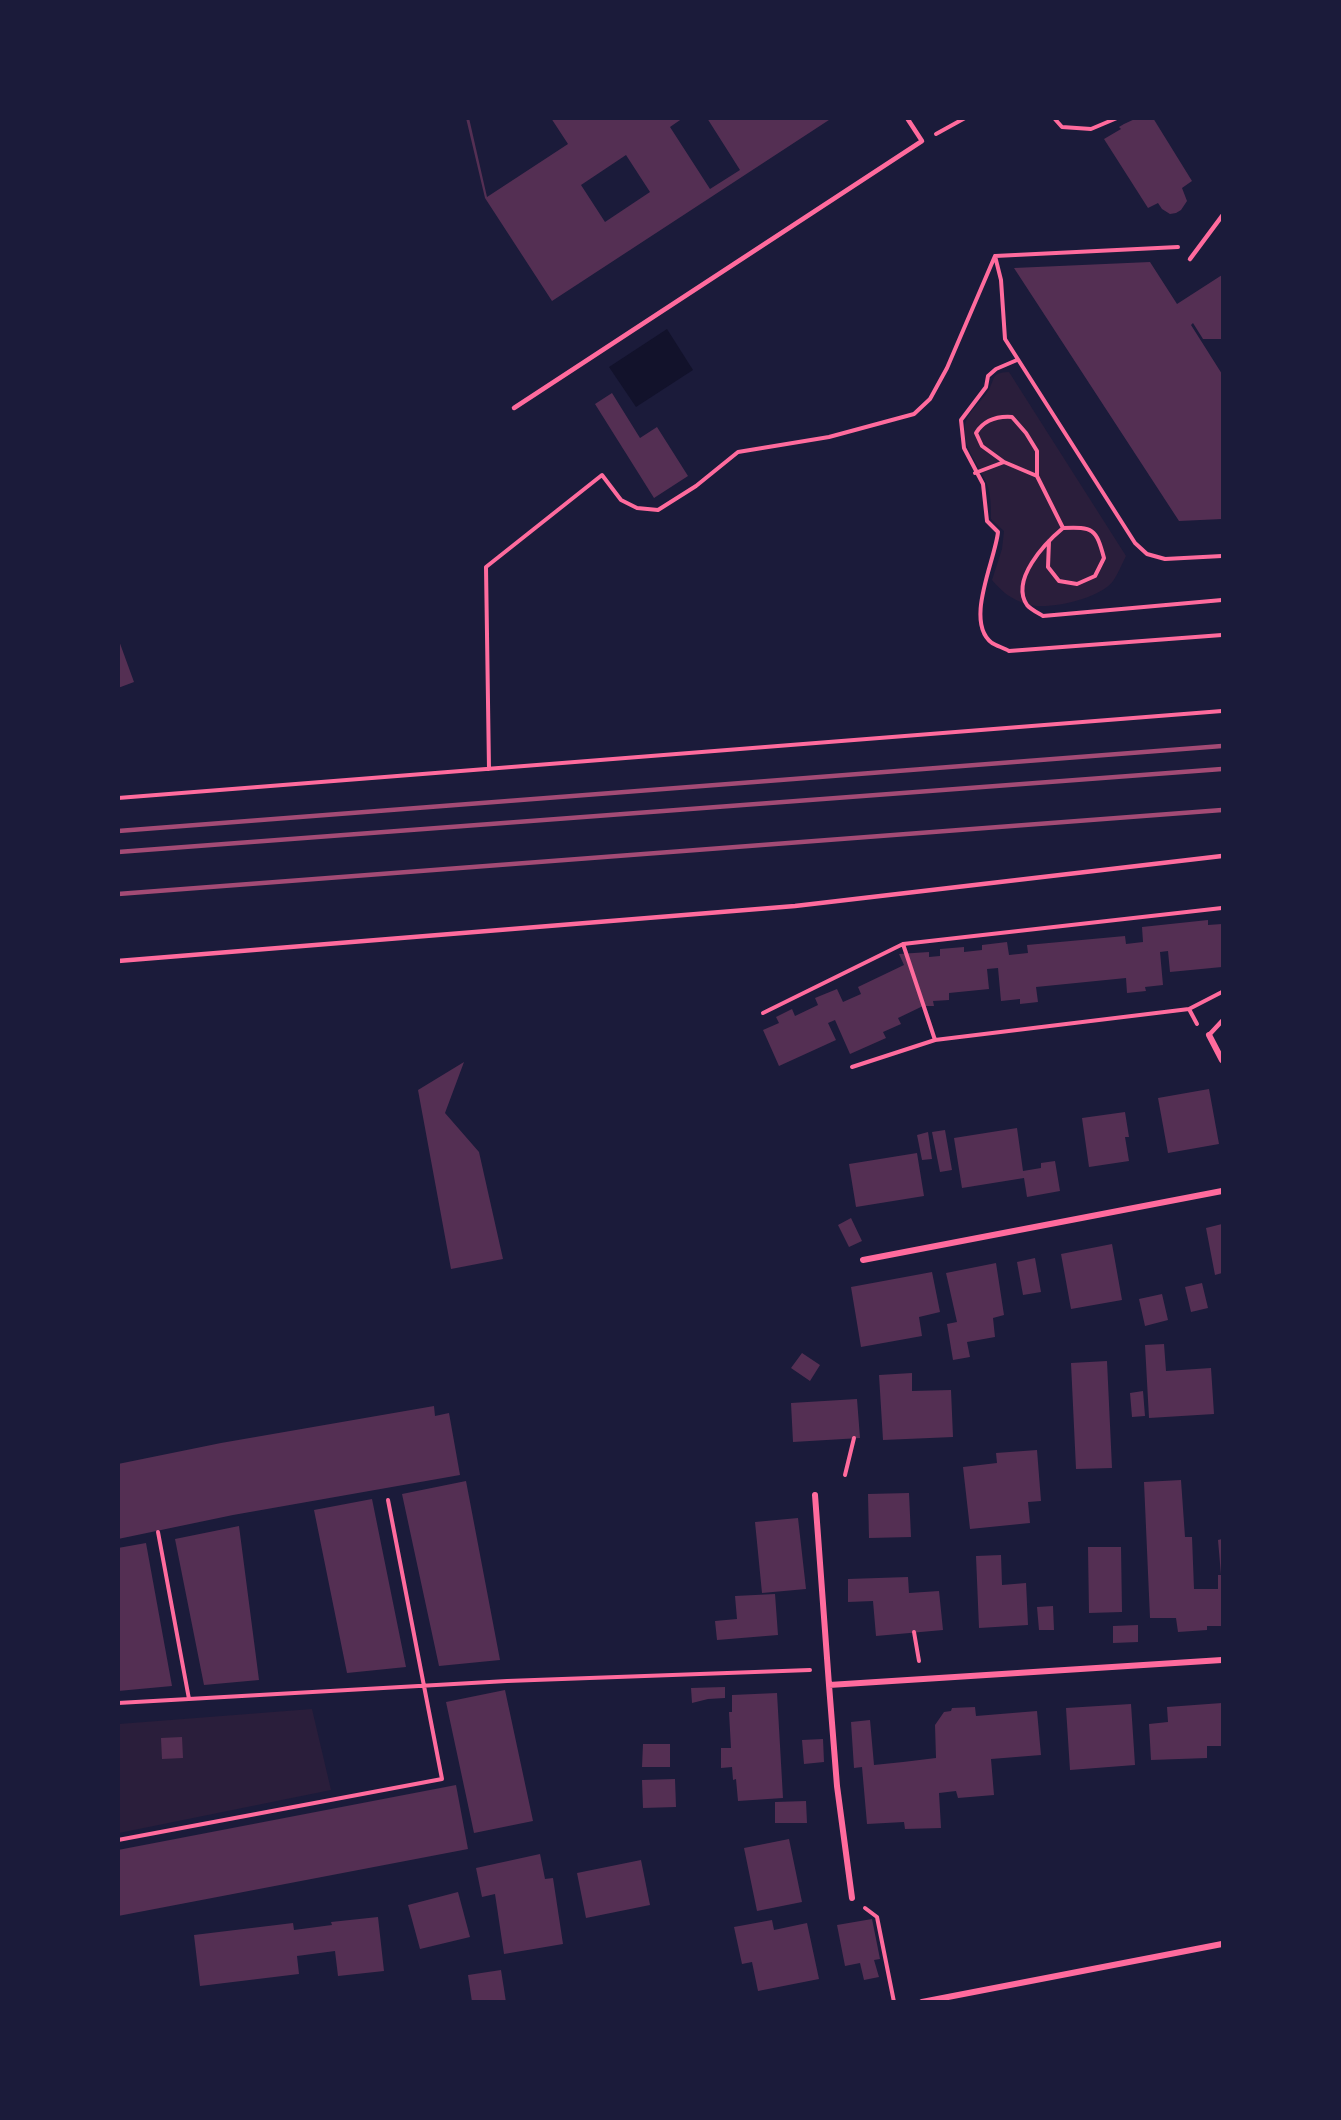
<!DOCTYPE html>
<style>
body{margin:0}
#map{position:relative;width:1341px;height:2120px;overflow:hidden;background:#1b1b3a;font-family:Overpass,sans-serif}
canvas{display:block}
.frame{position:absolute;inset:0;border:120px solid #1b1b3a;pointer-events:none}
</style>
<div id="map">
<canvas width="1341" height="2120"></canvas>
<div class="frame"></div>
</div>
<script>
const g = document.querySelector('canvas').getContext('2d');
g.lineJoin = 'round';
function paint(path, color) {
  g.fillStyle = color;
  g.fill(path, 'evenodd');
}
function stroke(path, color, width, dash) {
  g.strokeStyle = color;
  g.lineWidth = width;
  g.lineCap = dash ? 'butt' : 'round';
  g.setLineDash(dash || []);
  g.stroke(path);
}
const green = new Path2D(`
 M 1009,372 L 1126,556 C 1122,564 1118,574 1113,581 C 1100,599 1046,611 1026,604 C 1011,599 1002,592 992,580 L 1002,549 L 1004,531 L 991,519 C 991,507 991,492 986,482 C 979,465 958,441 966,421 C 970,410 982,401 988,391 C 996,378 990,373 1009,372 Z
 M 312,1709 L 331,1790 L 119,1833 L 119,1724 Z`);
const water = new Path2D(`
 M 667,329 L 693,370 L 636,407 L 609,367 Z`);
const building = new Path2D(`
 M 466,118 L 469,118 L 487,197 L 568,144 L 551,118 L 683,118 L 670,127 L 710,189 L 740,170 L 707,118 L 832,118 L 552,301 L 485,198 ZM 626,155 L 650,192 L 605,222 L 581,185 Z
 M 1137,118 L 1153,118 L 1192,181 L 1182,188 L 1187,201 L 1181,210 L 1176,213 L 1170,214 L 1162,209 L 1158,203 L 1148,208 L 1104,139 L 1121,129 L 1119,127 L 1124,124 Z
 M 1150,262 L 1177,304 L 1222,275 L 1222,339 L 1203,339 L 1193,323 L 1191,325 L 1222,374 L 1222,519 L 1179,521 L 1014,268 Z
 M 612,393 L 640,438 L 657,427 L 688,476 L 654,498 L 595,404 Z
 M 118,638 L 134,682 L 118,688 Z
 M 1208,920 L 1208,925 L 1222,924 L 1222,967 L 1170,972 L 1168,951 L 1160,952 L 1163,985 L 1145,987 L 1146,991 L 1127,993 L 1126,978 L 1036,987 L 1038,1002 L 1020,1004 L 1020,999 L 1001,1001 L 998,968 L 987,969 L 989,989 L 949,993 L 949,1000 L 933,1001 L 934,1006 L 923,1006 L 898,1018 L 901,1024 L 883,1032 L 886,1038 L 850,1054 L 835,1020 L 828,1023 L 836,1040 L 779,1066 L 763,1030 L 779,1023 L 776,1017 L 792,1009 L 795,1016 L 818,1005 L 815,998 L 837,989 L 843,1002 L 861,994 L 858,987 L 904,965 L 899,954 L 929,952 L 929,957 L 940,956 L 940,949 L 964,947 L 964,952 L 982,950 L 982,945 L 1007,942 L 1009,955 L 1028,953 L 1027,945 L 1125,936 L 1126,944 L 1143,942 L 1142,927 Z
 M 464,1062 L 445,1113 L 479,1152 L 503,1259 L 451,1269 L 418,1090 Z
 M 1209,1089 L 1219,1144 L 1168,1153 L 1158,1098 Z
 M 1125,1112 L 1129,1137 L 1125,1137 L 1129,1161 L 1089,1167 L 1082,1118 Z
 M 1017,1128 L 1023,1171 L 1041,1168 L 1041,1163 L 1055,1161 L 1060,1191 L 1027,1197 L 1024,1178 L 962,1188 L 954,1138 Z
 M 945,1130 L 952,1170 L 940,1172 L 932,1132 Z
 M 928,1132 L 932,1159 L 922,1160 L 917,1135 Z
 M 917,1153 L 924,1196 L 856,1207 L 849,1164 Z
 M 851,1218 L 862,1241 L 849,1247 L 838,1225 Z
 M 1222,1224 L 1222,1273 L 1215,1275 L 1206,1228 Z
 M 1112,1244 L 1122,1300 L 1071,1309 L 1061,1254 Z
 M 1035,1258 L 1041,1292 L 1023,1295 L 1017,1262 Z
 M 996,1263 L 1004,1315 L 993,1318 L 995,1337 L 967,1342 L 970,1357 L 953,1360 L 947,1324 L 957,1322 L 946,1273 Z
 M 932,1272 L 940,1312 L 919,1317 L 922,1336 L 861,1347 L 851,1287 Z
 M 1202,1283 L 1208,1308 L 1191,1312 L 1185,1287 Z
 M 1162,1294 L 1168,1320 L 1145,1326 L 1139,1299 Z
 M 1164,1344 L 1166,1371 L 1211,1368 L 1214,1414 L 1149,1418 L 1145,1345 Z
 M 802,1353 L 820,1365 L 810,1381 L 791,1368 Z
 M 1107,1361 L 1112,1468 L 1076,1469 L 1071,1363 Z
 M 912,1373 L 912,1391 L 951,1390 L 953,1437 L 883,1440 L 879,1375 Z
 M 1143,1391 L 1145,1416 L 1132,1417 L 1130,1393 Z
 M 857,1399 L 860,1438 L 793,1442 L 791,1403 Z
 M 434,1406 L 435,1416 L 449,1413 L 460,1475 L 233,1515 L 118,1539 L 118,1464 L 221,1443 Z
 M 1037,1450 L 1041,1501 L 1028,1502 L 1030,1523 L 970,1529 L 963,1467 L 997,1463 L 996,1453 Z
 M 1181,1480 L 1185,1537 L 1192,1537 L 1194,1589 L 1218,1589 L 1218,1575 L 1221,1575 L 1218,1540 L 1222,1539 L 1222,1626 L 1207,1626 L 1207,1630 L 1178,1632 L 1176,1618 L 1150,1618 L 1144,1482 Z
 M 466,1481 L 500,1660 L 439,1666 L 402,1494 Z
 M 909,1493 L 911,1537 L 869,1538 L 868,1494 Z
 M 372,1499 L 406,1667 L 347,1673 L 314,1510 Z
 M 798,1518 L 806,1589 L 762,1593 L 755,1522 Z
 M 239,1526 L 259,1680 L 204,1685 L 175,1539 Z
 M 146,1543 L 172,1686 L 118,1691 L 118,1548 Z
 M 1088,1547 L 1121,1547 L 1122,1612 L 1089,1613 Z
 M 1001,1555 L 1002,1585 L 1026,1583 L 1028,1625 L 979,1628 L 976,1556 Z
 M 908,1577 L 909,1593 L 939,1591 L 943,1630 L 876,1636 L 873,1601 L 848,1602 L 848,1579 Z
 M 775,1594 L 778,1635 L 717,1640 L 715,1621 L 737,1619 L 735,1596 Z
 M 1053,1606 L 1054,1630 L 1039,1630 L 1037,1607 Z
 M 1138,1625 L 1138,1642 L 1113,1643 L 1113,1626 Z
 M 725,1687 L 725,1698 L 708,1699 L 692,1703 L 691,1688 Z
 M 505,1690 L 533,1821 L 474,1833 L 446,1702 Z
 M 777,1693 L 783,1798 L 738,1801 L 736,1779 L 733,1780 L 732,1767 L 721,1768 L 721,1748 L 731,1748 L 729,1712 L 732,1712 L 732,1695 Z
 M 1222,1703 L 1222,1746 L 1207,1746 L 1207,1758 L 1151,1760 L 1149,1724 L 1168,1722 L 1167,1707 Z
 M 1131,1704 L 1135,1765 L 1070,1770 L 1066,1708 Z
 M 975,1707 L 976,1716 L 1037,1711 L 1041,1755 L 991,1759 L 994,1795 L 958,1798 L 956,1791 L 939,1793 L 941,1828 L 905,1829 L 904,1822 L 867,1824 L 862,1767 L 854,1768 L 851,1722 L 870,1720 L 874,1765 L 903,1762 L 936,1758 L 935,1725 L 944,1712 L 951,1711 L 952,1708 Z
 M 182,1737 L 183,1758 L 162,1759 L 161,1738 Z
 M 823,1739 L 824,1762 L 804,1764 L 802,1740 Z
 M 643,1744 L 670,1744 L 670,1767 L 642,1767 Z
 M 675,1779 L 676,1807 L 643,1808 L 642,1780 Z
 M 456,1785 L 468,1849 L 118,1916 L 118,1850 Z
 M 806,1801 L 807,1823 L 775,1823 L 775,1802 Z
 M 789,1839 L 802,1902 L 757,1911 L 744,1848 Z
 M 540,1854 L 545,1879 L 553,1878 L 563,1944 L 504,1954 L 495,1894 L 482,1897 L 476,1868 Z
 M 641,1860 L 650,1905 L 586,1918 L 577,1873 Z
 M 458,1892 L 470,1937 L 420,1949 L 408,1905 Z
 M 378,1917 L 384,1971 L 338,1976 L 335,1951 L 297,1956 L 299,1974 L 200,1986 L 194,1935 L 293,1923 L 294,1930 L 332,1925 L 331,1922 Z
 M 872,1919 L 880,1959 L 874,1960 L 879,1977 L 864,1980 L 860,1963 L 845,1966 L 837,1925 Z
 M 772,1920 L 774,1930 L 807,1923 L 819,1979 L 758,1991 L 752,1962 L 742,1964 L 734,1927 Z
 M 501,1970 L 506,2002 L 472,2002 L 468,1975 Z`);
const path = new Path2D(`
 M 1054,118 L 1062,127 L 1091,129 L 1117,118
 M 936,134 L 965,118
 M 1178,247 L 995,256 L 1001,280 L 1005,339 L 1135,543 L 1147,554 L 1165,559 L 1222,556
 M 1017,360 L 996,369 L 988,376 L 986,387 L 961,420 L 964,448 L 983,484 L 987,521 L 998,532 C 995,561 964,622 992,643 C 997,646 1004,648 1009,651 L 1222,635
 M 1004,462 L 982,446 L 976,433 C 984,420 997,416 1012,417 L 1026,433 L 1037,451 L 1037,476
 M 975,473 L 1004,462 L 1037,476 L 1063,528 C 1045,543 1010,580 1027,605 C 1030,609 1038,613 1043,616 L 1222,600
 M 1049,541 L 1048,567 L 1059,581 L 1077,584 L 1095,576 L 1104,558 C 1096,528 1093,527 1063,528
 M 489,769 L 486,567 L 602,475 L 621,500 L 637,508 L 658,510 L 696,486 L 738,452 L 829,437 L 914,414 L 930,399 L 947,368 L 995,256
 M 118,798 L 1222,711
 M 1189,1009 L 1197,1024
 M 763,1013 L 903,944 L 1222,908
 M 935,1040 L 1189,1009 L 1222,992
 M 852,1067 L 935,1040 L 903,944
 M 845,1475 L 854,1438
 M 158,1532 L 189,1699
 M 914,1632 L 919,1661
 M 118,1703 L 507,1681 L 810,1670
 M 118,1840 L 442,1779 L 388,1500
 M 865,1908 L 877,1917 L 894,2002`);
const service = new Path2D(`
 M 1190,259 L 1222,216
 M 514,408 L 922,141 L 907,118
 M 118,961 L 795,906 L 1222,856
 M 1209,1035 L 1222,1021`);
const minor = new Path2D(`
 M 1209,1035 L 1222,1060
 M 863,1260 L 1222,1191
 M 815,1495 L 829,1685
 M 852,1898 L 837,1786 L 829,1685 L 1222,1660
 M 922,2002 L 1222,1944`);
const rail = new Path2D(`
 M 118,831 L 1222,746
 M 118,852 L 1222,769
 M 118,894 L 1222,810`);
paint(green, '#2a1e3b');
paint(water, '#12122b');
paint(building, '#542f53');
stroke(path, '#ff6b9d', 4);
stroke(service, '#ff6b9d', 4.5);
stroke(minor, '#ff6b9d', 6);
stroke(rail, '#a44b75', 4.5);
</script>
